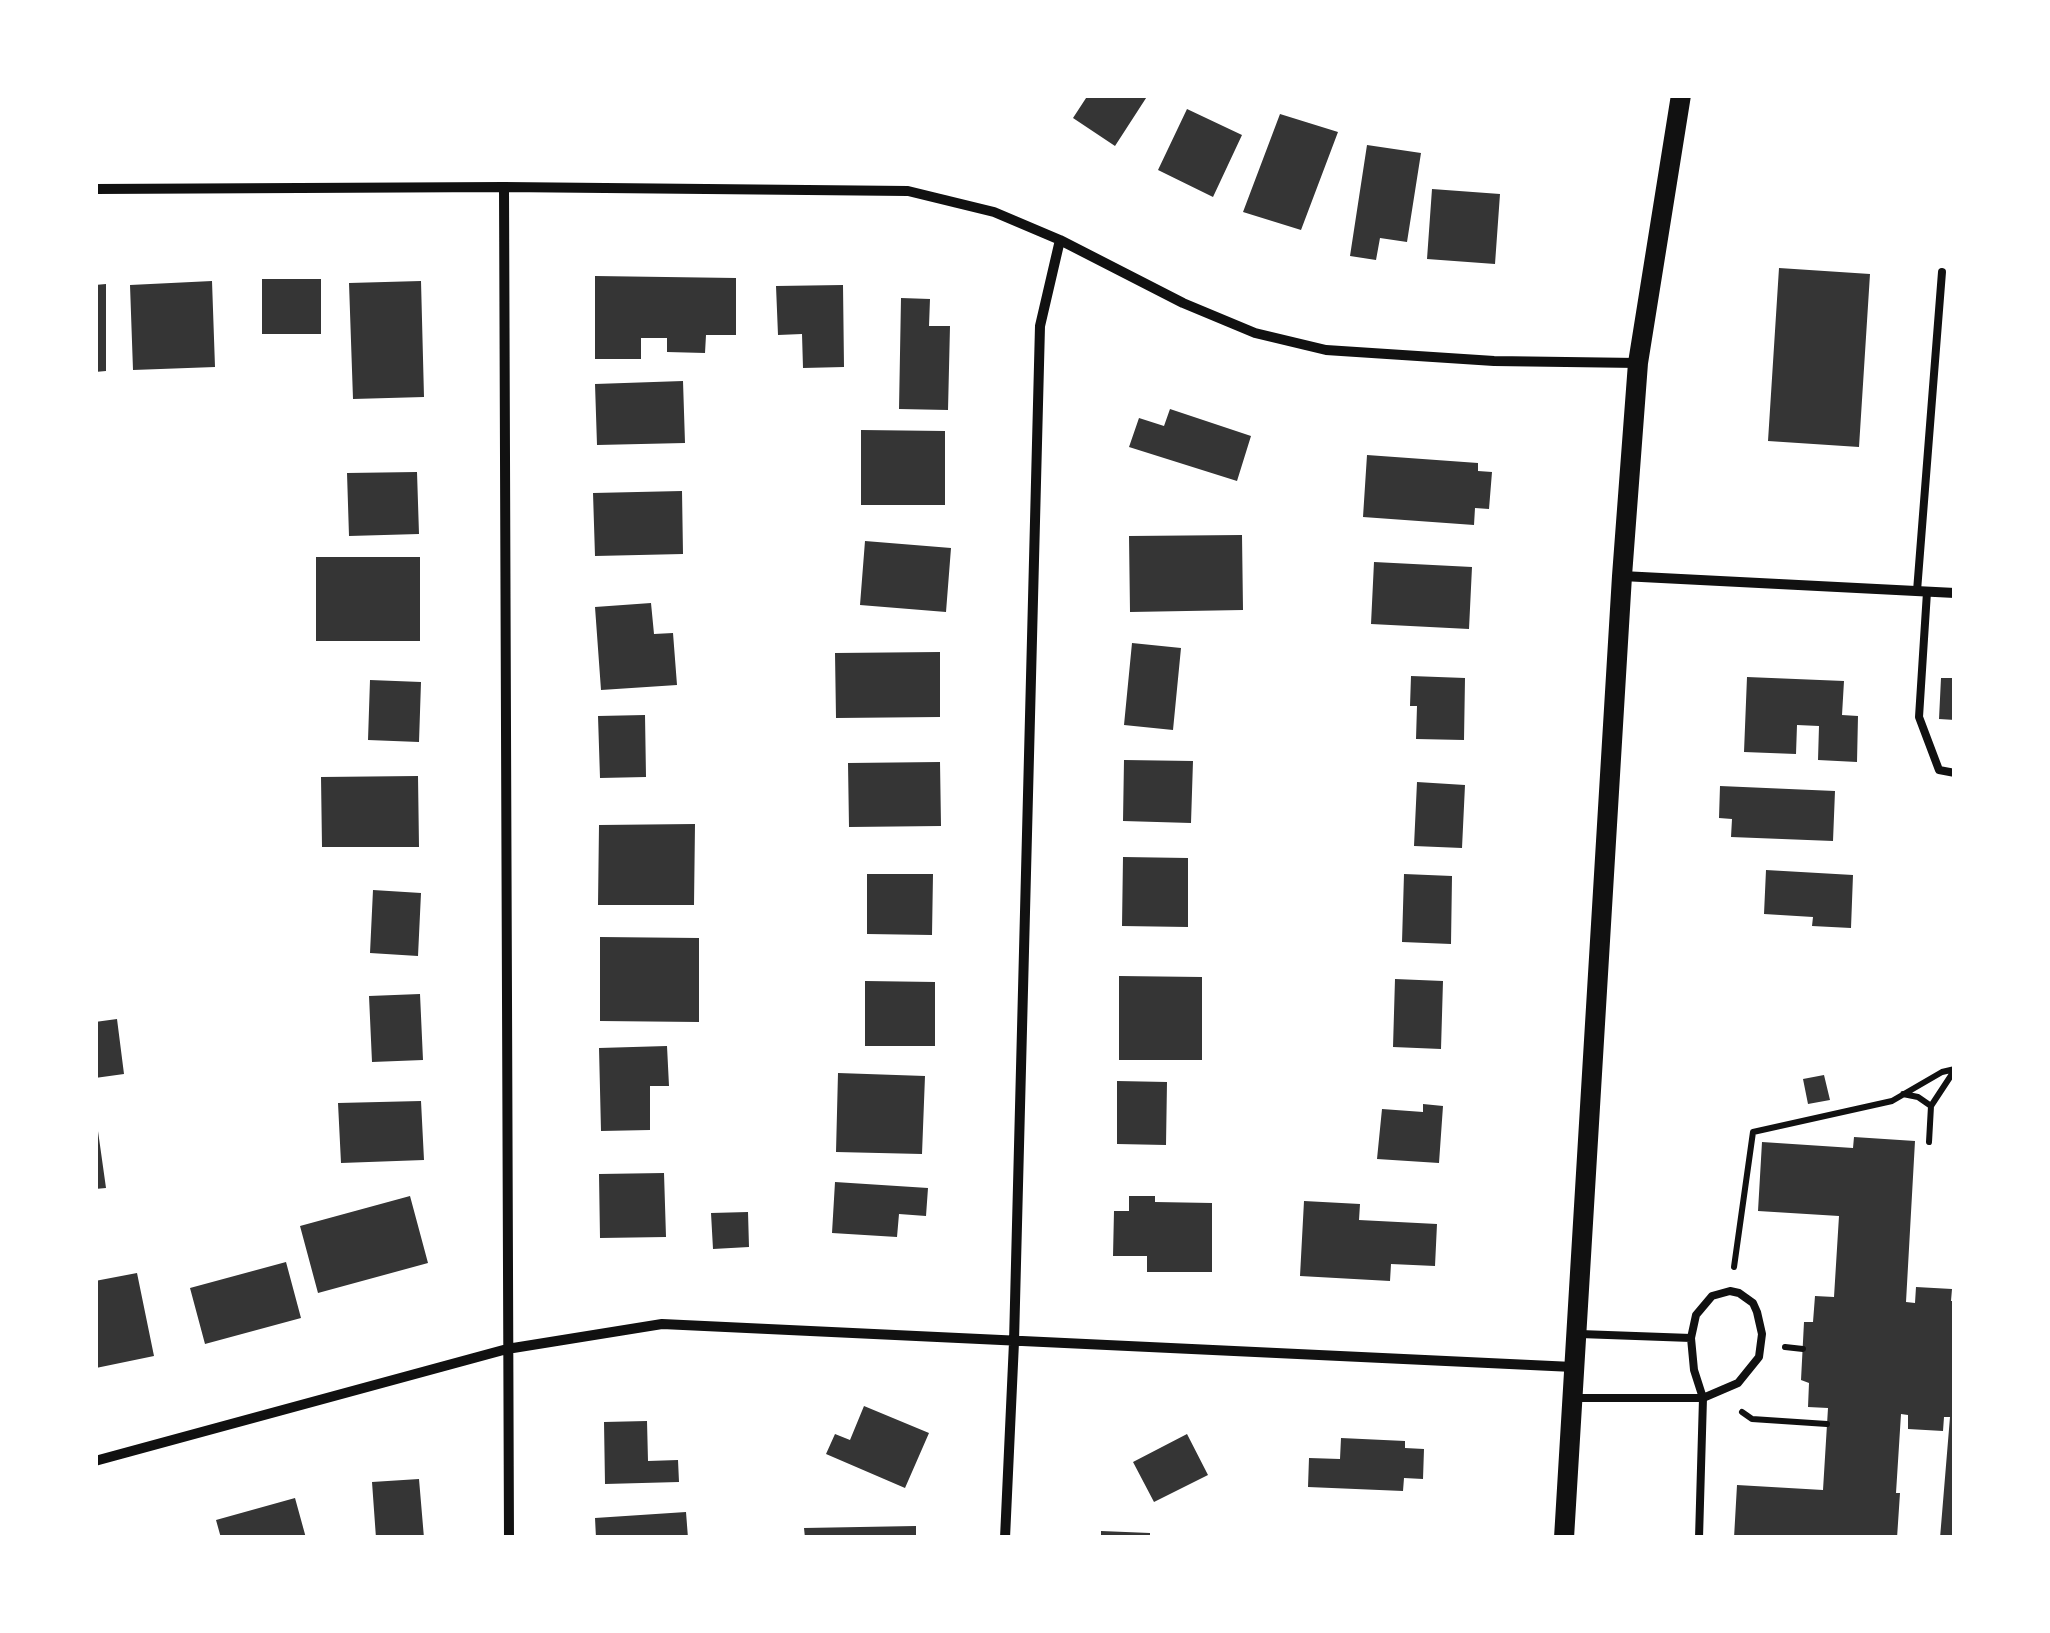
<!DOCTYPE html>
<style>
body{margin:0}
#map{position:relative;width:2050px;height:1633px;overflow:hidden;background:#fff;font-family:"Golos Text",sans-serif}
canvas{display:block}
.frame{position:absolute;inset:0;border:98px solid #fff;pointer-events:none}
</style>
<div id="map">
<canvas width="2050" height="1633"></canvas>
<div class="frame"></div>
</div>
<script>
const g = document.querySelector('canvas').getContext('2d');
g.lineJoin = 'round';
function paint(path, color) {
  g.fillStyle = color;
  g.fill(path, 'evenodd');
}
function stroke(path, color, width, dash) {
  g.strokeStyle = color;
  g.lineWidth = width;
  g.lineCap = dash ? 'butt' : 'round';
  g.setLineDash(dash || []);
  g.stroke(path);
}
const building = new Path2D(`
 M 1088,95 L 1148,95 L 1115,146 L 1073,118 Z
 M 1187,109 L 1242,135 L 1213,197 L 1158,170 Z
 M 1280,114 L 1338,132 L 1301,230 L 1243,212 Z
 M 1367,145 L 1421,153 L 1407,242 L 1380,238 L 1376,260 L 1350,256 Z
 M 1432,189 L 1500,194 L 1495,264 L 1427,259 Z
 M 1779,268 L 1870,274 L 1859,447 L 1768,441 Z
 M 595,276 L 736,278 L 736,335 L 706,335 L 705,353 L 667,352 L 667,338 L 641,338 L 641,359 L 595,359 Z
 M 262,279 L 321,279 L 321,334 L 262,334 Z
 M 212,281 L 215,367 L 133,370 L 130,285 Z
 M 421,281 L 424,397 L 353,399 L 349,283 Z
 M 106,284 L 106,371 L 95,372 L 95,285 Z
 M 843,285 L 844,367 L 803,368 L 802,334 L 778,335 L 776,286 Z
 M 901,298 L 930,299 L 929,326 L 950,326 L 948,410 L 899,409 Z
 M 683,381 L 685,443 L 597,445 L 595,384 Z
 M 1170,409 L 1251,436 L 1237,481 L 1129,447 L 1139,418 L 1164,426 Z
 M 861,430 L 945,431 L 945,505 L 861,505 Z
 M 1367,455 L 1478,463 L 1478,471 L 1492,472 L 1489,509 L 1475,508 L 1474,525 L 1363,517 Z
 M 417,472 L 419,534 L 349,536 L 347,473 Z
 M 682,491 L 683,554 L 595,556 L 593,493 Z
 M 1242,535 L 1243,610 L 1130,612 L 1129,536 Z
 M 865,541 L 951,548 L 946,612 L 860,605 Z
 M 316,557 L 420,557 L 420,641 L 316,641 Z
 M 1374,562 L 1472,567 L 1469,629 L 1371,624 Z
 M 651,603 L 654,634 L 673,633 L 677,685 L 601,690 L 595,607 Z
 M 1132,643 L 1181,648 L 1173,730 L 1124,725 Z
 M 940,652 L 940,717 L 836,718 L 835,653 Z
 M 1411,676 L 1465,678 L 1464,740 L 1416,739 L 1417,706 L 1410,706 Z
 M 1747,677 L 1844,681 L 1842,715 L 1858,716 L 1857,762 L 1818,760 L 1819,726 L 1797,725 L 1796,754 L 1744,752 Z
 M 1941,678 L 1955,678 L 1955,720 L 1939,719 Z
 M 370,680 L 421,682 L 419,742 L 368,740 Z
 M 645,715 L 646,777 L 600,778 L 598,716 Z
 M 1124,760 L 1193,761 L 1191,823 L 1123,821 Z
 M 940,762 L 941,826 L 849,827 L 848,763 Z
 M 418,776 L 419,847 L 322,847 L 321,777 Z
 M 1417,782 L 1465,785 L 1462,848 L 1414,846 Z
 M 1720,786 L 1835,791 L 1833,841 L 1731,837 L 1732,819 L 1719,818 Z
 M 695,824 L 694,905 L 598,905 L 599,825 Z
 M 1123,857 L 1188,858 L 1188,927 L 1122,926 Z
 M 1766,870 L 1853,875 L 1851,928 L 1812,926 L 1813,917 L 1764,914 Z
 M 867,874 L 933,874 L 932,935 L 867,934 Z
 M 1404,874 L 1452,876 L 1451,944 L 1402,942 Z
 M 373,890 L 421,893 L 418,956 L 370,953 Z
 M 600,937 L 699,938 L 699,1022 L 600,1021 Z
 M 1119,976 L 1202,977 L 1202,1060 L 1119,1060 Z
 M 1395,979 L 1443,981 L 1441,1049 L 1393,1047 Z
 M 865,981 L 935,982 L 935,1046 L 865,1046 Z
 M 420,994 L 423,1060 L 372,1062 L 369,996 Z
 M 117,1019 L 124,1074 L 95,1078 L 95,1022 Z
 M 667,1046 L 669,1086 L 650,1086 L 650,1130 L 601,1131 L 599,1048 Z
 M 838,1073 L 925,1076 L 922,1154 L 836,1152 Z
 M 1824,1075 L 1830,1100 L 1808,1104 L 1803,1079 Z
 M 1117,1081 L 1167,1082 L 1166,1145 L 1117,1144 Z
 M 421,1101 L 424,1160 L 341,1163 L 338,1103 Z
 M 1423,1104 L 1443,1106 L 1439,1163 L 1377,1159 L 1382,1109 L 1423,1112 Z
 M 95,1124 L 97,1124 L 106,1188 L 95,1189 Z
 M 1854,1137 L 1915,1141 L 1906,1302 L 1915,1303 L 1916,1287 L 1952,1289 L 1951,1301 L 1955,1301 L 1955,1538 L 1940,1538 L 1950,1417 L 1944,1417 L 1943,1431 L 1908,1429 L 1908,1415 L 1901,1414 L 1896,1493 L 1900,1493 L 1897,1538 L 1734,1538 L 1737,1485 L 1823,1490 L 1828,1408 L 1808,1407 L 1809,1383 L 1801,1380 L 1804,1322 L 1813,1322 L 1815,1296 L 1834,1297 L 1839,1216 L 1758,1211 L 1762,1142 L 1853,1148 Z
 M 664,1173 L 666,1237 L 600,1238 L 599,1174 Z
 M 835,1182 L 928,1188 L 926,1216 L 899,1214 L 897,1237 L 832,1233 Z
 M 410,1196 L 428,1263 L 318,1293 L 300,1226 Z
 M 1129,1196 L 1155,1196 L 1155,1202 L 1212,1203 L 1212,1272 L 1147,1272 L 1147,1256 L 1113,1256 L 1114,1211 L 1129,1211 Z
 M 1304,1201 L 1360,1204 L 1359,1220 L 1437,1224 L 1435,1266 L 1391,1264 L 1390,1281 L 1300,1276 Z
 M 748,1212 L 749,1247 L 713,1249 L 711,1213 Z
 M 286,1262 L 301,1318 L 205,1344 L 190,1288 Z
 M 137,1273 L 154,1356 L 96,1368 L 95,1281 Z
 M 864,1406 L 929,1433 L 905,1488 L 826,1454 L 835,1434 L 850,1440 Z
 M 647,1421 L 648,1461 L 678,1460 L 679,1482 L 605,1484 L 604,1422 Z
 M 1187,1434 L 1208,1475 L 1154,1502 L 1133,1462 Z
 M 1341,1438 L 1405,1441 L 1405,1448 L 1424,1449 L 1423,1479 L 1404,1478 L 1403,1491 L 1308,1487 L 1309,1458 L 1340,1459 Z
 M 419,1479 L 424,1538 L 376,1538 L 372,1482 Z
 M 295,1498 L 306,1538 L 221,1538 L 216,1520 Z
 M 686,1512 L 688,1538 L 596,1538 L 595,1518 Z
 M 916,1526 L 916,1538 L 805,1538 L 804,1528 Z
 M 1101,1531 L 1150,1533 L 1150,1538 L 1101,1538 Z`);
const path = new Path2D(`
 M 1903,1094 L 1918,1097 L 1931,1106
 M 1929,1142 L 1931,1106 L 1954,1071
 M 1734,1267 L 1753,1132 L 1892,1101 L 1942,1072 L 1955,1069
 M 1785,1347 L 1803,1349
 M 1742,1412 L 1752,1419 L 1827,1424`);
const service = new Path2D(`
 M 1917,591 L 1942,272
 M 1927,592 L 1919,717 L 1939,770 L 1955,773
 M 1580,1334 L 1691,1338
 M 1576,1398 L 1703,1398 L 1738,1383 L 1759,1357 L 1762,1334 L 1757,1312 L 1753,1303 L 1739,1293 L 1730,1291 L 1712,1296 L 1696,1315 L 1691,1338 L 1694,1370 L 1703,1398 L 1699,1538`);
const minor = new Path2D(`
 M 504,187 L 509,1538
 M 95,189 L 504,187 L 908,191 L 994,212 L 1060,240 L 1183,303 L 1255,333 L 1326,350 L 1494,361 L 1638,363
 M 1622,576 L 1955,593
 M 95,1461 L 507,1349 L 662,1324 L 1573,1367
 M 1005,1538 L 1014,1342 L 1040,326 L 1060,240`);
const secondary = new Path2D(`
 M 1564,1538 L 1622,576 L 1638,363 L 1681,95`);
paint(building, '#353535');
stroke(path, '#111', 6);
stroke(service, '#111', 8);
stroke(minor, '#111', 10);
stroke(secondary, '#111', 20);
</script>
